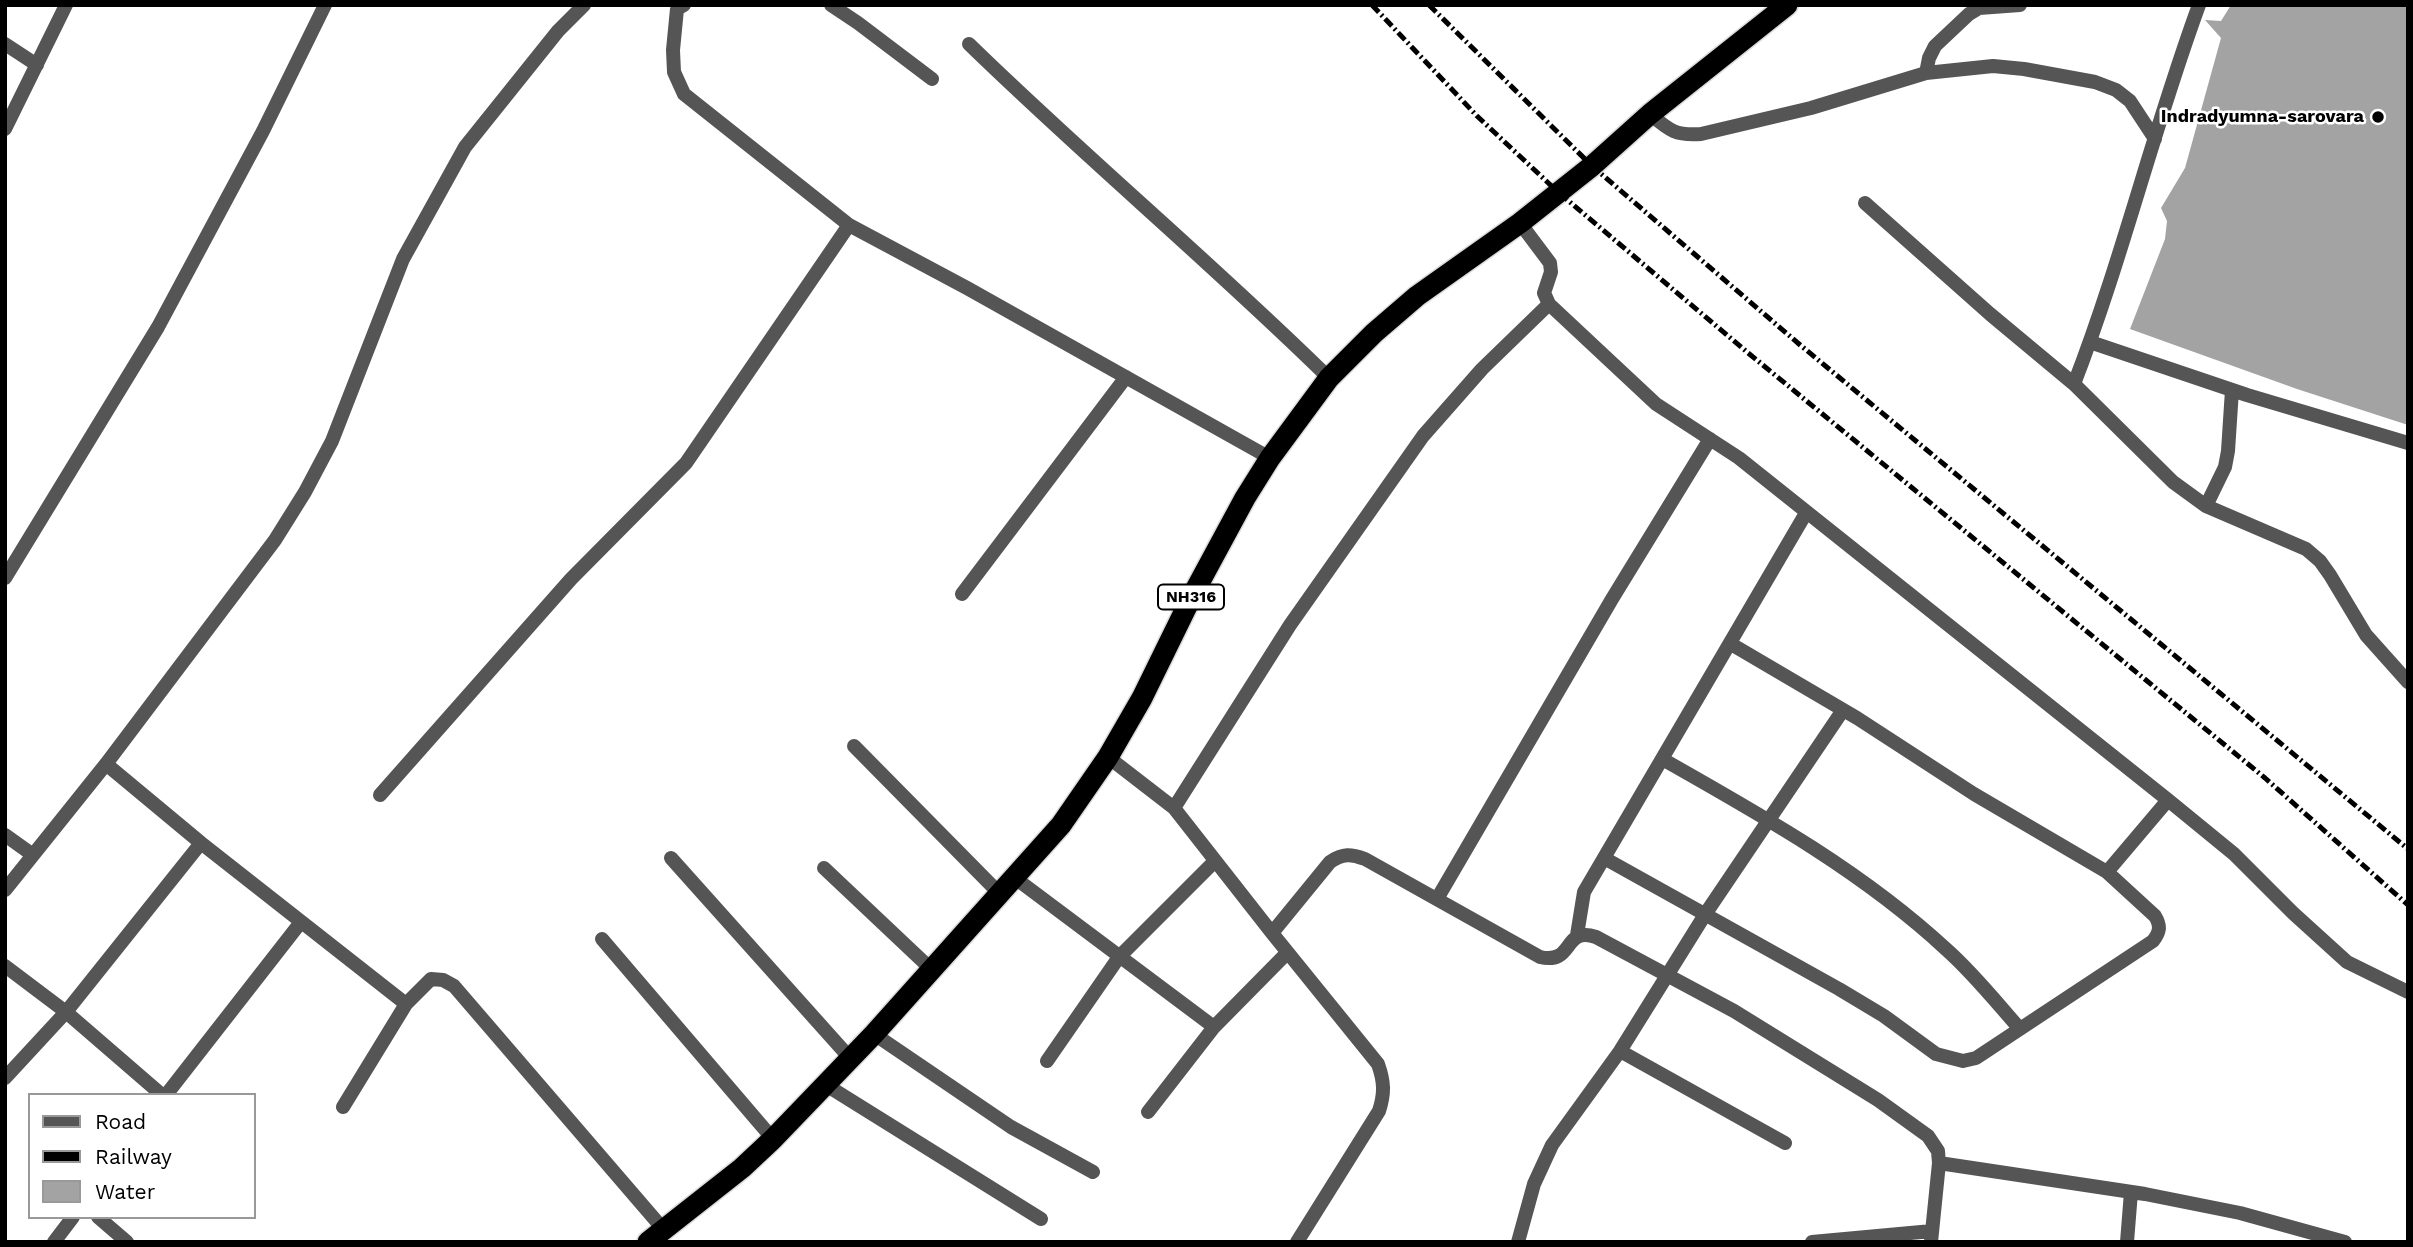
<!DOCTYPE html>
<style>
body{margin:0}
#map{position:relative;width:2413px;height:1247px;overflow:hidden;background:#fff;font-family:"Work Sans",sans-serif}
canvas{display:block}
.frame{position:absolute;inset:0;border:7px solid #000;pointer-events:none}
.legend{position:absolute;left:28px;top:1093px;width:228px;height:126px;box-sizing:border-box;background:#fff;border:2px solid #999;margin:0;padding:9px 12px;list-style:none;font-size:21px;color:#000}
.legend li{display:flex;align-items:center;gap:14px;height:35px}
.legend b{width:35px;border:2px solid #999}
</style>
<div id="map">
<canvas width="2413" height="1247"></canvas>
<div class="frame"></div>
<ul class="legend">
<li><b style="height:9px;background:#555"></b>Road</li>
<li><b style="height:9px;background:#000"></b>Railway</li>
<li><b style="height:19px;background:#a3a3a3"></b>Water</li>
</ul>
</div>
<script>
const g = document.querySelector('canvas').getContext('2d');
g.lineJoin = 'round';
function paint(path, color) {
  g.fillStyle = color;
  g.fill(path, 'evenodd');
}
function stroke(path, color, width, dash) {
  g.strokeStyle = color;
  g.lineWidth = width;
  g.lineCap = dash ? 'butt' : 'round';
  g.setLineDash(dash || []);
  g.stroke(path);
}
function drawText(font, color, halo, rows, align = 'center') {
  g.font = font + ' "Work Sans",sans-serif';
  g.lineWidth = 5;
  g.setLineDash([]);
  g.textBaseline = 'middle';
  g.strokeStyle = halo;
  g.fillStyle = color;
  for (const [text, x, y, turn = 0] of rows) {
    g.save();
    g.translate(x, y);
    g.rotate((+turn || 0) * Math.PI / 180);
    g.textAlign = isNaN(turn) ? turn : align;
    if (halo) g.strokeText(text, 0, 0);
    g.fillText(text, 0, 0);
    g.restore();
  }
}
const water = new Path2D(`
 M 2231,5 L 2408,5 L 2408,425 L 2297,389 L 2130,329 L 2165,239 L 2167,221 L 2161,208 L 2185,168 L 2221,38 L 2205,20 L 2221,21 Z`);
const street = new Path2D(`
 M 684,5 L 677,9 L 673,50 L 674,72 L 684,94 L 849,225 L 967,288 L 1270,458
 M 831,5 L 858,23 L 932,79
 M 5,44 L 37,65
 M 969,44 C 1086,158 1212,263 1329,378
 M 1926,73 L 1929,58 L 1935,46 L 1969,14 L 1979,8 L 2020,5
 M 1650,114 C 1669,130 1675,136 1701,134 L 1811,108 L 1926,73 L 1993,66 L 2024,69 L 2095,82 L 2116,90 L 2130,101 L 2155,139
 M 5,129 L 66,5
 M 1865,203 L 1990,314 L 2074,384 L 2173,482 L 2206,506 L 2306,549 L 2320,561 L 2330,575 L 2366,635 L 2408,682
 M 1520,223 L 1550,263 L 1551,272 L 1544,293 L 1549,304 L 1656,404 L 1739,458 L 2168,800 L 2234,854 L 2293,913 L 2347,962 L 2408,992
 M 2090,342 L 2247,395 L 2408,443
 M 2074,384 C 2122,260 2153,130 2199,5
 M 2206,506 L 2225,467 L 2228,451 L 2232,390
 M 5,578 L 158,327 L 263,131 L 325,5
 M 962,594 L 1126,377
 M 854,746 L 1000,894
 M 1108,757 L 1174,808 L 1272,933 L 1378,1064 C 1384,1081 1385,1093 1379,1111 L 1297,1242
 M 1664,760 C 1763,816 1863,872 1947,950 C 1974,974 1996,1002 2020,1029
 M 106,764 L 201,843 L 406,1004
 M 380,795 L 571,579 L 686,463 L 849,225
 M 1174,808 L 1290,625 L 1423,436 L 1482,369 L 1549,304
 M 5,835 L 33,855
 M 671,858 L 850,1058
 M 1604,858 L 1839,989 L 1884,1016 L 1936,1054 L 1963,1061 L 1976,1058 L 2153,941 C 2160,932 2161,926 2155,916 L 2107,872 L 1974,794 L 1857,718 L 1731,644
 M 824,868 L 931,969
 M 2107,872 L 2168,800
 M 1015,878 L 1214,1027
 M 5,890 L 106,764 L 275,540 L 305,492 L 332,441 L 403,259 L 465,147 L 558,31 L 584,5
 M 1437,899 L 1612,599 L 1710,439
 M 1272,933 L 1330,862 C 1343,853 1351,854 1365,859 L 1540,957 C 1575,965 1562,926 1596,937 L 1734,1011 L 1878,1100 L 1928,1136 L 1938,1151 L 1939,1163 L 1931,1242
 M 1577,935 L 1584,892 L 1806,513
 M 602,939 L 773,1139
 M 5,966 L 66,1012 L 162,1095
 M 874,1034 L 1011,1127 L 1093,1172
 M 1620,1051 L 1785,1143
 M 1047,1061 L 1119,957 L 1215,861
 M 5,1078 L 66,1012 L 201,843
 M 826,1085 L 1041,1219
 M 166,1095 L 301,922
 M 343,1107 L 406,1004 L 431,979 L 443,980 L 454,986 L 664,1230
 M 1148,1112 L 1214,1027 L 1287,953
 M 1939,1163 L 2145,1194 L 2240,1213 L 2345,1242
 M 98,1217 L 127,1242
 M 54,1242 L 73,1217
 M 1518,1242 L 1534,1184 L 1552,1145 L 1620,1051 L 1706,913 L 1843,710
 M 1812,1242 L 1932,1231
 M 2127,1242 L 2131,1192`);
const highway = new Path2D(`
 M 648,1242 L 742,1168 L 773,1139 L 874,1034 L 1061,825 L 1108,757 L 1142,698 L 1191,598 L 1245,498 L 1270,458 L 1329,378 L 1374,333 L 1417,296 L 1520,223 L 1592,166 L 1650,114 L 1787,5`);
const rail = new Path2D(`
 M 1372,5 L 1477,116 L 1558,192 L 1747,352 L 2265,778 L 2408,905
 M 1429,5 L 1592,166 L 1799,344 L 2408,849`);
const markers = [
 [2378,117,7,"#000"]
];
const shields = [
 [1191,597,66]
];
const shieldNames = [
 ["NH316",1191,597]
];
const poiNames = [
 ["Indradyumna-sarovara",2364,117]
];
paint(water, '#a3a3a3');
stroke(highway, '#dbdbdb', 24);
stroke(street, '#555', 14);
stroke(highway, '#000', 21);
stroke(rail, '#000', 5, [10, 3.5, 2, 3.5]);
for (const [x, y, r, color] of markers) {
  const dot = new Path2D();
  dot.arc(x, y, r, 0, 2 * Math.PI);
  g.fillStyle = color;
  g.fill(dot);
  stroke(dot, '#fff', 2.5);
}
for (const [x, y, w] of shields) {
  const box = new Path2D();
  box.roundRect(x - w / 2, y - 12.5, w, 25, 5);
  g.fillStyle = '#fff';
  g.fill(box);
  stroke(box, '#000', 2);
}
drawText('bold 16px', '#000', null, shieldNames);
drawText('bold 18px', '#000', '#fff', poiNames, 'right');
</script>
